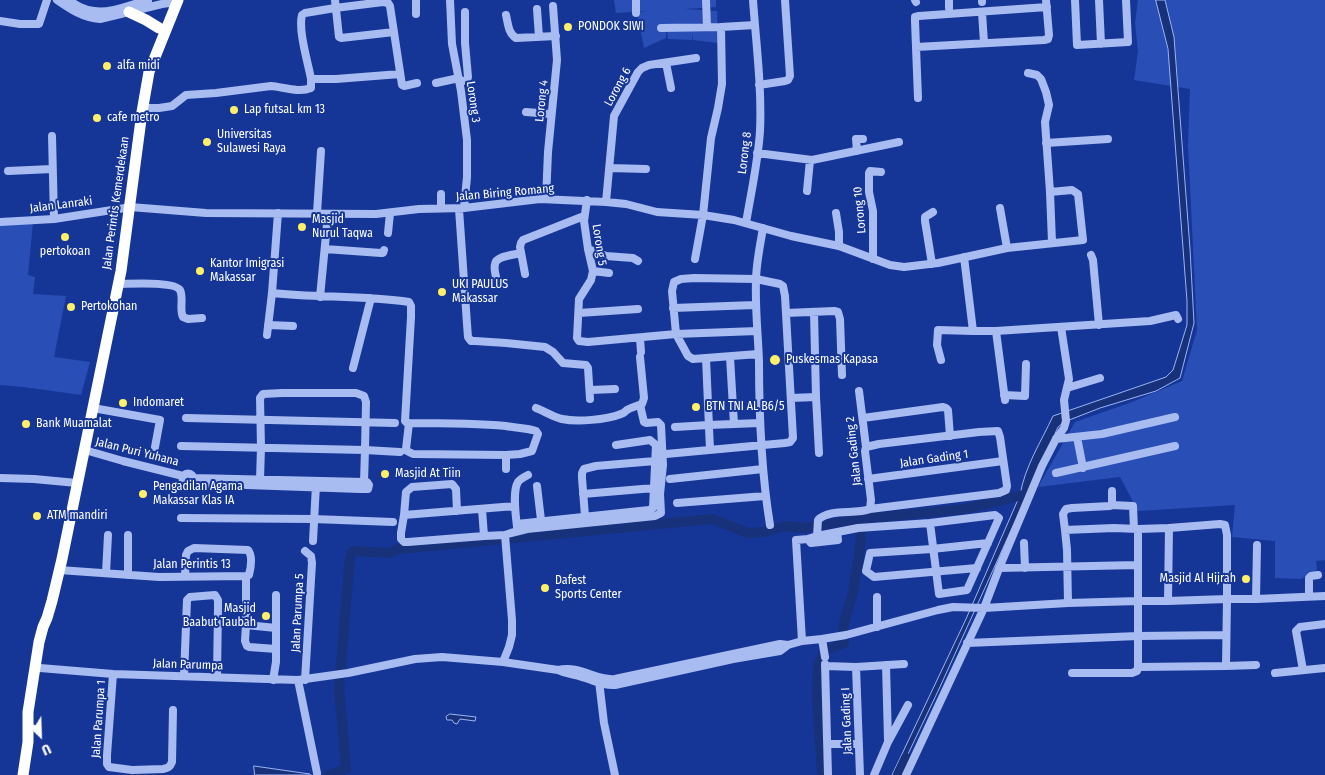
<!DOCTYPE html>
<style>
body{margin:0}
#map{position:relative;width:1325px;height:775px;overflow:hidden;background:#163697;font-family:"Fira Sans Condensed",sans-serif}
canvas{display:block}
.north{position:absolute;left:15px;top:710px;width:50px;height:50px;-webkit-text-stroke:4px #163697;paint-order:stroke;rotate:156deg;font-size:14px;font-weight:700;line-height:20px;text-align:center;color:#fff}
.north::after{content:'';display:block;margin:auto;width:18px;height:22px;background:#fff;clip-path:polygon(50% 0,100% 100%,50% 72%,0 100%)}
</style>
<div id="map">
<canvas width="1325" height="775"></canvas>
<div class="north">U</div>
</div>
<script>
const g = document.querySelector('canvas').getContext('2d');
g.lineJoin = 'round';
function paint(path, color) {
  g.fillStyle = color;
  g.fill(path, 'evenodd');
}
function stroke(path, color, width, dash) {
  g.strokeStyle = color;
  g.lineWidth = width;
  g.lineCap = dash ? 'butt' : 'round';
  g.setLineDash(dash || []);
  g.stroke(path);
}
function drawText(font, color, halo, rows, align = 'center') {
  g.font = font + ' "Fira Sans Condensed",sans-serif';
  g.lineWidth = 4;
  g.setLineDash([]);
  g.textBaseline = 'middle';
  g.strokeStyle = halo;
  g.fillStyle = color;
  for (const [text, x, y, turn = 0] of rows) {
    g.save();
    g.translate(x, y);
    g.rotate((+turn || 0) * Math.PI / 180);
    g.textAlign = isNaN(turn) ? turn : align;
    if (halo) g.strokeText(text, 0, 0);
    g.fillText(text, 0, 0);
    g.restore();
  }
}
const green = new Path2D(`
 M 614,0 L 633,0 L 632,12 L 616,13 Z
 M 636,0 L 716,0 L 716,7 L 685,9 L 717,11 L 718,43 L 693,40 L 692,32 L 692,40 L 668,39 L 666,21 L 666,38 L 644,48 L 637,13 L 648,11 L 635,12 Z
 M 1138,0 L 1325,0 L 1325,560 L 1316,561 L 1317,570 L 1301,579 L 1275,578 L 1275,541 L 1232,537 L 1235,505 L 1138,511 L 1120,477 L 1038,487 L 1075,422 L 1132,402 L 1182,381 L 1197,330 L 1188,145 L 1190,89 L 1134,80 L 1138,51 L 1135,23 Z
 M 33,222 L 28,275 L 35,277 L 33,294 L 66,296 L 54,357 L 90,362 L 81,395 L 24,387 L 0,385 L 0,224 Z`);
const water = new Path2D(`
 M 1156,0 L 1165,0 L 1174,37 L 1190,249 L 1194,323 L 1180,378 L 1156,391 L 1100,408 L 1064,422 L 1058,427 L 939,689 L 898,775 L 892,775 L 966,619 L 1020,495 C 1025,466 1041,442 1053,416 L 1166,377 L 1173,370 L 1187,325 L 1187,301 L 1168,49 Z
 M 450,714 L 476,717 L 475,721 L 460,719 L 457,724 L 454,723 L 452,720 L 447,720 L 446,717 Z
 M 254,766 L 310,774 L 311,775 L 255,775 Z`);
const river = new Path2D(`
 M 329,775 L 346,769 L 339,687 L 350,557 L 353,551 L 389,553 L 399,549 L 712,519 L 748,533 L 764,532 L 785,526 L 804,528 L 859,519 L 965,509 L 1023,495
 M 822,775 L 817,695 L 818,665 L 825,651 L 844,643 L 843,627 L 853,592 L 859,557 L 862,520
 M 898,775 L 906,758`);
const minor = new Path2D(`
 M 57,0 C 70,9 83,18 100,19 L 162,4 L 169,3 L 176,4
 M 68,0 C 76,5 84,10 94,11 C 109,14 133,4 148,0
 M 335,0 L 339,37 L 341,38 L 394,32
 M 450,0 L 452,44 L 461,91 L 467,140 L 467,177 L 464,208
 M 706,0 L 707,27
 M 915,0 L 916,2
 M 949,0 L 949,8
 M 982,0 L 982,2
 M 1046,0 L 1049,35 L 1048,39 L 1044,40 L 916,47 L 915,21 L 915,17 L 919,16 L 1047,7
 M 1075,0 L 1077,45 L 1128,42 L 1126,0
 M 1099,0 L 1101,44
 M 537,9 L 539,37
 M 982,12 L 984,43
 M 636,13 L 636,0
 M 416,14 L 416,0
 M 506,15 C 508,23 508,33 516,38 L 556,36
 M 0,21 L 20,24 L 39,24 L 47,0
 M 721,27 L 755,25
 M 661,28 L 721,27 L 722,84 L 718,108 L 711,138 L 703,215 L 695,259
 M 916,47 L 918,98
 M 666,63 L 671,88
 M 1028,73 L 1037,75 L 1041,79 L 1046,92 L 1049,105 L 1045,122 L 1050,192 L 1052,242
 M 400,74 L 336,79 L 311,79 C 308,62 298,31 302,15 L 305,13 L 335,8 L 383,2 L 388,3 L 390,6 L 402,85 L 404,86 L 417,83
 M 460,82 L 467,80 L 468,77 L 465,43 L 465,12
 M 436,83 L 459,78
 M 759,85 L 785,81 L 788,80 L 790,76 L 785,0
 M 142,112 L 149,108 L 159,108 L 172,106 L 186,95 L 216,93 L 271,86 C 283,87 299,93 311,88 L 311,79
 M 526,112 L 551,114
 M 52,136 L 54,219
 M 1046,143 L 1108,139
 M 857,151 L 856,139 L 863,139
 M 757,153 L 812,160 L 899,142
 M 610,168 L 646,169
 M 8,171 L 52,169
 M 807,191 L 810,160
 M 546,199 L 548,152 L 557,60 L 553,6
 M 587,200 L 584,221 L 588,249 L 593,271 L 591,280 L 579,299 L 577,338 L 579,341 L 588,342 L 676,334 L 688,356 L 693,359 L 758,354
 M 606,202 L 614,116 L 638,72 L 642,68 L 649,65 L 696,58
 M 130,207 L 206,213 L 376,214 L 419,209 L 464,208 L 540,199 L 606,202 L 626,204 L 657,212 L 703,215 L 734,220 L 791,236 L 839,246 L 890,265 L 904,267 L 938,263 L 1007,248 L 1083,240 L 1078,194 L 1072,190 L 1050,192
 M 441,208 L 441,194
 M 1000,208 L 1007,248
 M 459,209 L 467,324 L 468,337 L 471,341 L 475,341 L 506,343 L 545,347 L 553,352 L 563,363 L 586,365 L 588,368 L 590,399
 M 317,213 L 321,151
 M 836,213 L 839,232 L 839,246
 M 0,222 L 54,219 L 125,208
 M 746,223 C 751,193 758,162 760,131 C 762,88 756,43 753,0
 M 763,228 C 760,246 756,264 756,281 C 755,308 758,334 759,361 C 759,416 761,470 770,525
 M 388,233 L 390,213
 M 325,249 L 381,253 L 383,253 L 384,250
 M 588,249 L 606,256 L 633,258 L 638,261
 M 1091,255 L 1093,260 L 1099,325
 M 964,257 L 973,331 L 996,331
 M 873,259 L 873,211 L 869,192 L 869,173 L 870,171 L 881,172
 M 932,264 L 925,221 L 925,217 L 933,212
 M 593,271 L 609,273
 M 525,274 L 520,247 L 521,243 L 523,240 L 584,216
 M 496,277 C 495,273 494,268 495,264 C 496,256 513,255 521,253
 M 119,284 C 130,284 174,281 180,290 C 184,298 179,309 183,317 L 188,319 L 202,318
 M 272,293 C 317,298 364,295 409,302 L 411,306 L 411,317 L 405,421 L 407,423 L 409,423 C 441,423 474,423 506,426 C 516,428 527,428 536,431 L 538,434 L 532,451 L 520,454 L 506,455 L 506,469
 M 320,297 L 328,214
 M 673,308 L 755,305
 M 814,312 L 816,397
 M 579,313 L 638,309
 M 786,313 L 834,311 L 838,312 L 840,319 L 842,375
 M 268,325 L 293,326
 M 267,335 L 272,293 L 278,213
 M 640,338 L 641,352
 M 730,357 L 734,424
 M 706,358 L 710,450
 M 941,360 L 937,345 L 938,330 L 973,331
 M 353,368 L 371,298
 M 1067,388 L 1100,378
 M 590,390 L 615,389
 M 859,391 L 866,447 L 865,451 L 871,500 L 870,509
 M 1004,395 L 1025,396 L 1026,364
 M 791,398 L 816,397 L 819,453
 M 1005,400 L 996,331 L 1150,321 L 1176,315 L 1178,319
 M 93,408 L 160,420 L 155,447
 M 536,408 C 544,411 553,417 562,419 C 577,422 606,420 621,414 C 626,412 623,413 627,410 C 632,407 637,406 642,404 L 644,398 L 640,357
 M 186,418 L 395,423
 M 863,418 L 943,407 L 946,408 L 948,410 L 950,436
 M 409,423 L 406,449 L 407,451 L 413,454 L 506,455
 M 675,427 L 709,425 L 759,423
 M 1077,437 L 1083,468
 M 1056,439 L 1102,434 L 1175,417
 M 181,446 L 365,450 L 366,402 L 364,396 L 356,393 L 282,393 L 263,394 L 260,398 L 261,447 L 260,480
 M 85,450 L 123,461 L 183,476
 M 666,454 L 785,443 L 790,442 L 793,438 L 785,296 L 783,286 L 780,284 L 756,279 L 694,278 L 681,279 L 674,282 L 672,291 L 676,334 L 757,331
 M 1056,473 L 1175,446
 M182.5 479a5.5 5.5 0 1 1 11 0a5.5 5.5 0 1 1-11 0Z
 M 0,478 L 34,479 L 77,483
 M 670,479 L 763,469
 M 868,479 L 1003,461
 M 364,482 L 365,450 L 400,452
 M 190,483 L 360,489 L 368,489 L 369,485 L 367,482 L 364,482 L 193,478
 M 537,486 L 541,520
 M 583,494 L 654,488
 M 677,503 L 765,496
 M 1111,505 L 1133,506 L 1134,529
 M 457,511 L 456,489 L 452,484 L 412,487 L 406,492 L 404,515 L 401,533 L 401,539 L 404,542 L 408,542 L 484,536 L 482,509
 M 404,515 L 515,506
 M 585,516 L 582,478 L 582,473 L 584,469 L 596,466 L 655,461
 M 181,518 L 313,519 L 393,522
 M 517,524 L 649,510 L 653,508 L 656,445 L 650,440 L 616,445
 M 517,527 C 516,516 512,492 518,482 C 520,479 524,477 528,475
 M 1065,530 L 1063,514 L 1066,509 L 1072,508 L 1110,506 L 1112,503 L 1112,491
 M 484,536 L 505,535
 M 817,536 L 858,528 L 930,523 L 995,515 L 999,518 L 967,590 L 939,594 L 930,523
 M 808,539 L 811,543 L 838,540 L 837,532
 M 313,541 L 316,485
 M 1024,543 L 1025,568
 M 977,568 L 874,577 L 866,571 L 870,553 L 932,549 L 988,543
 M 999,568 L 1138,565 L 1138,529
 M 59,570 L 159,577 L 246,576 L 246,625 L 276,628
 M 106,573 L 108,535
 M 128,575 L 128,535
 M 185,576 L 186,555 L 188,551 L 194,548 L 248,550 C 253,556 251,567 249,575 L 246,576
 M 1309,596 L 1309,578 L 1311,576 L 1318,575
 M 877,597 L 877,627
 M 1256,599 L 1325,596
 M 1168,601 L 1227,599 L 1227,535 L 1225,525 L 1220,524 L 1169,528
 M 246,625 L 245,641 L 247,646 L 249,647 L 276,649
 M 1226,635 L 1138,636 L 1138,667 L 1226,666 L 1227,599 L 1256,599 L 1257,545
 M 822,639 L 825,657
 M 802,641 L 796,540 L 808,539 L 817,536 L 818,520 C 830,508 855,515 870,509 L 999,493 L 1006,490 L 1007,486 L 1000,437 L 998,431 L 979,432 L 879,444 L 866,447
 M 967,643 L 1138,636 L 1138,601 L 1068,603
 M 503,662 L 509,647 L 512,635 L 512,620 L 505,535 L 511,533 L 527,529 L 655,516 L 661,513 L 660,494 L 663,465 L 661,425 L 658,422 L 646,423 L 644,422 L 640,405
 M 825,664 L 828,775
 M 886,665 L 888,740
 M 826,666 L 856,667 L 904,664
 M 1226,666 L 1256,665
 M 856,667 L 860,775
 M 40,668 L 113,674 L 298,680 L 348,673 L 415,659 L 442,657 L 503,662 L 558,670 C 566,674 574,674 582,677 C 594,680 602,686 615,685 L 733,659 L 780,651 L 788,645 L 802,641 L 822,639 L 846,635 L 938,610 L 953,607 L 984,608 L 1068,603 L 1067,550 L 1065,530 L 1114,528 L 1138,529 L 1169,528 L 1168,601 L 1138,601 L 1138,565
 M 558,670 C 581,665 595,681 615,679 L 780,644 L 788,645
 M 1303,670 L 1296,631 L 1300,627 L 1325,624
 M 1072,673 L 1132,673 L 1137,671 L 1138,667
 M 1275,673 L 1325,668
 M 113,674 L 107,755 L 107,764 L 109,767 L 132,770 L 163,769 C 168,768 170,767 172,762 L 173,710
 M 184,676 L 187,600 L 190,597 L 215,595 L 218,600 L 218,608 L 217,677
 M 273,680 L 276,662 L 276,595
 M 298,680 L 317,773
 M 305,680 L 312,563 L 311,556 L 305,551
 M 599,681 L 604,723 L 615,775
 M 828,744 L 859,744
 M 874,775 L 888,742 L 908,705
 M 906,775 L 984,608 L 1000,566 L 1042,466 L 1056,439 L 1064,428 L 1066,421 L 1064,400 L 1069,379 L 1061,327`);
const highway = new Path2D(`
 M 129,12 L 146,20 L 159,28
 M 23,775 L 28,742 L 28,712 L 39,642 L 43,627 L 47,618 L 52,601 L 62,559 L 121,271 L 142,112 L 149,72 L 178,0`);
const markers = [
 [568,27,5,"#ffef69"],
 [107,66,5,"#ffef69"],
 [234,110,5,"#ffef69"],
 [97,118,5,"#ffef69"],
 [207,142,5,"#ffef69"],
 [302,227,5,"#ffef69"],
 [65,237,5,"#ffef69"],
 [200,271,5,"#ffef69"],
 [442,292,5,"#ffef69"],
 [71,307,5,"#ffef69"],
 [775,360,6,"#ffef69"],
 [123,403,5,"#ffef69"],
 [696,407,5,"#ffef69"],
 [26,424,5,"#ffef69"],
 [385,474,5,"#ffef69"],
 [143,494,5,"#ffef69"],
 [37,516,5,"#ffef69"],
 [1246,579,5,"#ffef69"],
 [545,588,5,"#ffef69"],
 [266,616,5,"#ffef69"]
];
const poiNames = [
 ["PONDOK SIWI",578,27],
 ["alfa midi",117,66],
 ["Lap futsaL km 13",244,110],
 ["cafe metro",107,118],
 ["Universitas",217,135],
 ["Sulawesi Raya",217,149],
 ["Masjid",312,220],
 ["Nurul Taqwa",312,234],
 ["pertokoan",65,252,"center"],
 ["Kantor Imigrasi",210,264],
 ["Makassar",210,278],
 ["UKI PAULUS",452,285],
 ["Makassar",452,299],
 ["Pertokohan",81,307],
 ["Puskesmas Kapasa",786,360],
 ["Indomaret",133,403],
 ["BTN TNI AL B6/5",706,407],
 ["Bank Muamalat",36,424],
 ["Masjid At Tiin",395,474],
 ["Pengadilan Agama",153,487],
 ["Makassar Klas IA",153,501],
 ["ATM mandiri",47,516],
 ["Masjid Al Hijrah",1236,579,"right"],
 ["Dafest",555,581],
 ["Sports Center",555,595],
 ["Masjid",256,609,"right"],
 ["Baabut Taubah",256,623,"right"]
];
const streetNames = [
 ["Lorong 6",618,87,-61],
 ["Lorong 4",542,101,-84],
 ["Lorong 3",473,102,82],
 ["Lorong 8",745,153,-83],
 ["Jalan Biring Romang",505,193,-5],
 ["Jalan Perintis Kemerdekaan",116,203,-82],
 ["Jalan Lanraki",61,205,-7],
 ["Lorong 10",860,210,-95],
 ["Lorong 5",599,245,81],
 ["Jalan Gading 2",854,451,-96],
 ["Jalan Puri Yuhana",137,452,14],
 ["Jalan Gading 1",934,459,-8],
 ["Jalan Perintis 13",192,565],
 ["Jalan Parumpa 5",298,613,-87],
 ["Jalan Parumpa",188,665,2],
 ["Jalan Parumpa 1",99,719,-86],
 ["Jalan Gading I",847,721,-92]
];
paint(green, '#294eb5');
paint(water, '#18317b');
stroke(water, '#9ab4f4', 1);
stroke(river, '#18317b', 10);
stroke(minor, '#a8bcf1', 8);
stroke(highway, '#fff', 11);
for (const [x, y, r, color] of markers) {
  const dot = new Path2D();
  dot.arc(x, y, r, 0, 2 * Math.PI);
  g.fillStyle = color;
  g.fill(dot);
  stroke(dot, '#163697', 2);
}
drawText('12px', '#fff', '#163697', poiNames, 'left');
drawText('12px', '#fff', '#163697', streetNames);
</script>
